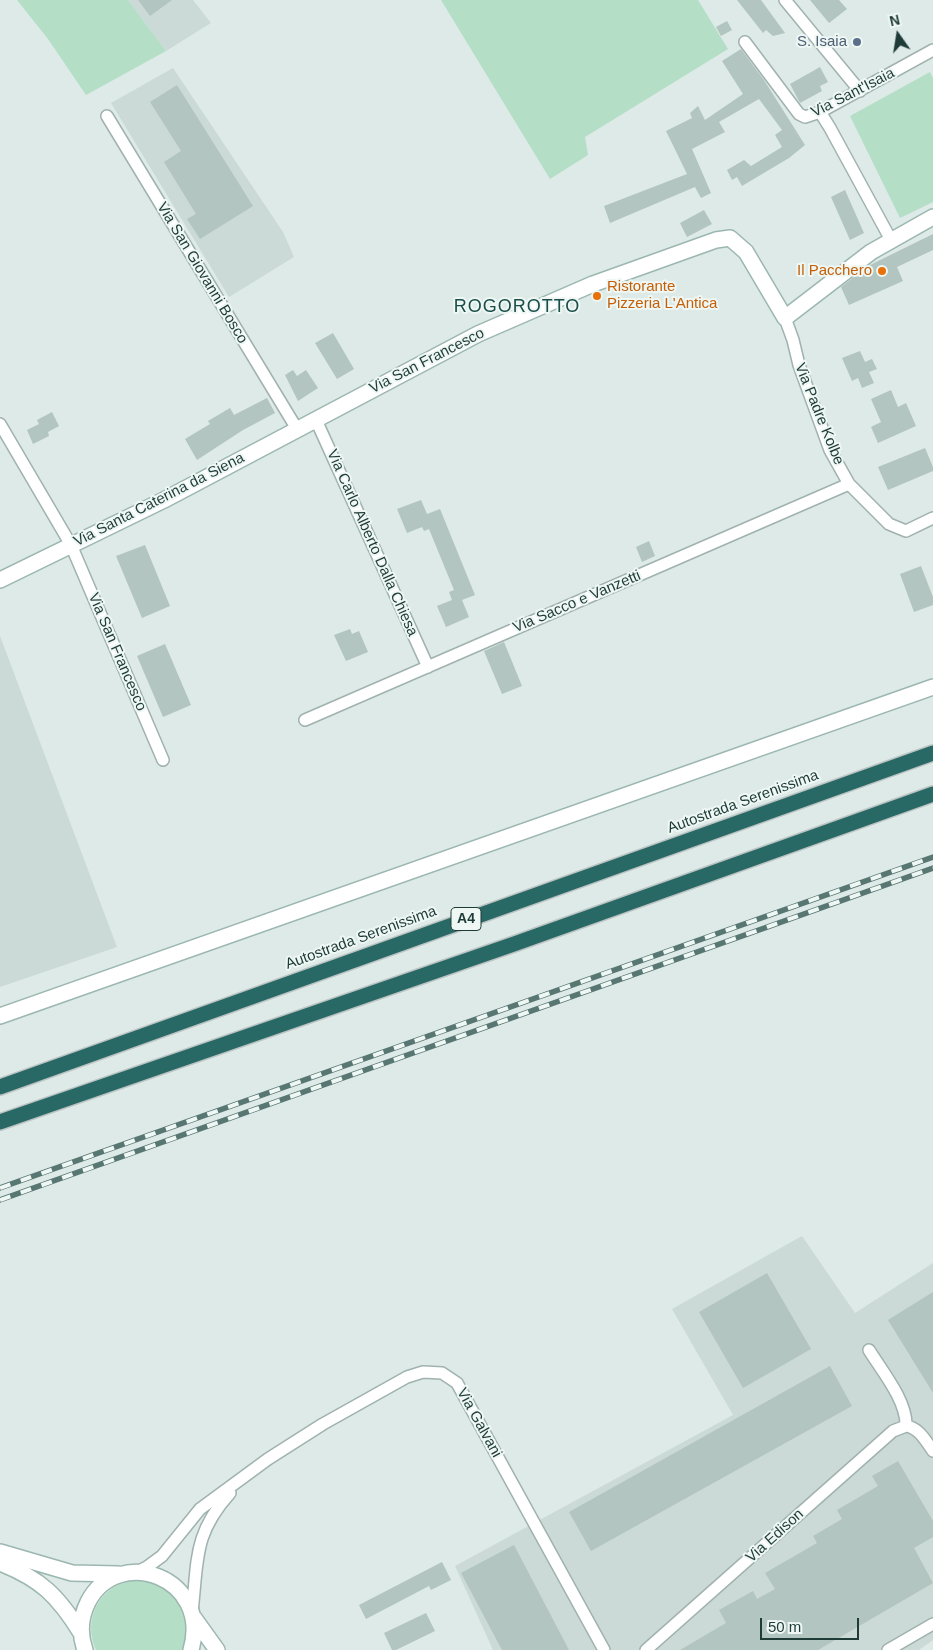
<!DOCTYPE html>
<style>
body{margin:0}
#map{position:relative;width:933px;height:1650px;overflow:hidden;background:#ddeae7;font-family:Arial,sans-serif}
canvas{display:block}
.north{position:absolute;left:873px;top:10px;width:50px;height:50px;-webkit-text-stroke:4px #eef7f4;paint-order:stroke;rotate:347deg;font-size:14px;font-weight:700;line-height:20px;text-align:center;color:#1e3b38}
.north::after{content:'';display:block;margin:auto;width:18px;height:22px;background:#1e3b38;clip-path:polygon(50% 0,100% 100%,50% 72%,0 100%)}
.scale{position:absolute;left:760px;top:1618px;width:99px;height:22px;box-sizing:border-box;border:2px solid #1e3b38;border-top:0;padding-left:6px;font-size:15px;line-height:18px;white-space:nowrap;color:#1e3b38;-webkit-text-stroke:4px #eef7f4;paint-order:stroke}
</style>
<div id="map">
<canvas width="933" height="1650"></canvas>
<div class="north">N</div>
<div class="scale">50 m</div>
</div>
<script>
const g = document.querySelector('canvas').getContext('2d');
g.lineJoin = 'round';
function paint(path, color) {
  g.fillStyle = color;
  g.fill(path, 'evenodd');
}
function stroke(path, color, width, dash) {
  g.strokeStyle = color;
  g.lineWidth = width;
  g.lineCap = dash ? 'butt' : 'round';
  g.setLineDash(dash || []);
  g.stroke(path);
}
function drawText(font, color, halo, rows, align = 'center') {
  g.font = font + ' Arial,sans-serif';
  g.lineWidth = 4;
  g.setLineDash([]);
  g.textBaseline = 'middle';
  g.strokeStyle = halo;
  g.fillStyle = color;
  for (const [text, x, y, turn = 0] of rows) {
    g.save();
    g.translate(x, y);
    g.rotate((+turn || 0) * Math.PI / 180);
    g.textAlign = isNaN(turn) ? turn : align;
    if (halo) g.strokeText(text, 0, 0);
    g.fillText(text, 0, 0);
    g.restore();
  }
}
const built = new Path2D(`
 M 128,0 L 193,0 L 211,23 L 166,51 Z
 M 173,68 L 283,232 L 294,257 L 229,297 L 111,103 Z
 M 0,636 L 117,947 L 0,987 Z
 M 802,1236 L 855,1313 L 933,1263 L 933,1640 L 919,1650 L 493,1650 L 455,1566 L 733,1415 L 672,1309 Z`);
const green = new Path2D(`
 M 17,0 L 128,0 L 166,51 L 86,95 L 48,39 Z
 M 441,0 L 698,0 L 728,49 L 585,137 L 588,155 L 550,179 Z
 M 930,72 L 933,78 L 933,202 L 900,218 L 850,116 Z
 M 147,1580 C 153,1582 160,1584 165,1587 C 188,1602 191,1627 182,1650 L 96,1650 C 83,1622 97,1590 127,1581 C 133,1580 141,1580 147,1580 Z`);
const building = new Path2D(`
 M 138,0 L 172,0 L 150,16 Z
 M 737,0 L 761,0 L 785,33 L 773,36 L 766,30 L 763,33 Z
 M 810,0 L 839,0 L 847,9 L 829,23 Z
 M 727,21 L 732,30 L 721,36 L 716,27 Z
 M 741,49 L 764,80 L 805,145 L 789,158 L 742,186 L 737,177 L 732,180 L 727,170 L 744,160 L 751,166 L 782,147 L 775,135 L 782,130 L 759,99 L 719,122 L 725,132 L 692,149 L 711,193 L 701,198 L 695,187 L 610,223 L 604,206 L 687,174 L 666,131 L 692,118 L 690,113 L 698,106 L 705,120 L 743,94 L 722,61 Z
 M 820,67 L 828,82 L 820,86 L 822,91 L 800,103 L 790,84 Z
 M 177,85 L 253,206 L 200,239 L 187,219 L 196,214 L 164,162 L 181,151 L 150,102 Z
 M 845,190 L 864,233 L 850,240 L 831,197 Z
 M 704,210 L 712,224 L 687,237 L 680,223 Z
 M 933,234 L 933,250 L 897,267 L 903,281 L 849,305 L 841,287 L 868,266 Z
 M 333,333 L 354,369 L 337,379 L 315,343 Z
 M 860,351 L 865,362 L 872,359 L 877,369 L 869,372 L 874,383 L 862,388 L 858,378 L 852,381 L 842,358 Z
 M 293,370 L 297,376 L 306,370 L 318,388 L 298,401 L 285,375 Z
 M 891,390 L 898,407 L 906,403 L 916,426 L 878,443 L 871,427 L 881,422 L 871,399 Z
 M 267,398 L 275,413 L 243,430 L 197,460 L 185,439 L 210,424 L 208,421 L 230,408 L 234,415 Z
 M 52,412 L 59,426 L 48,432 L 49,436 L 33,444 L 27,430 L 39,424 L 37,420 Z
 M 925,448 L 933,467 L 933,471 L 888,490 L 878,467 Z
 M 421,500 L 427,514 L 440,509 L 475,595 L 462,600 L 469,617 L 446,627 L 437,606 L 452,600 L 449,592 L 454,590 L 429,529 L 424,531 L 422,527 L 407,533 L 397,509 Z
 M 649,541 L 655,556 L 642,562 L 636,547 Z
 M 145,545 L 170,606 L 142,618 L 116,556 Z
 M 921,566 L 933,597 L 933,605 L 914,612 L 900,574 Z
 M 350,629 L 352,634 L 359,631 L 368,652 L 346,661 L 334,635 Z
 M 504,642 L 522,686 L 502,694 L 484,651 Z
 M 165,644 L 191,705 L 163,717 L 137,656 Z
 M 767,1273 L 811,1349 L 743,1388 L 699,1312 Z
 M 933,1292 L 933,1393 L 888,1320 Z
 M 830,1366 L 852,1406 L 591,1551 L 569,1512 Z
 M 898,1461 L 933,1521 L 933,1537 L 914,1548 L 933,1583 L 818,1650 L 680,1650 L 726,1623 L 719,1610 L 753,1591 L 757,1599 L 775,1589 L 765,1573 L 817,1543 L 813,1536 L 842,1519 L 837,1510 L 878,1486 L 872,1476 Z
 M 514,1545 L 569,1650 L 502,1650 L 461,1573 Z
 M 442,1562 L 451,1580 L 431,1590 L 429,1586 L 366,1619 L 359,1605 Z
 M 426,1613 L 435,1631 L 396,1650 L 392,1650 L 384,1633 Z`);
const street = new Path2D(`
 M 785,0 L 860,91
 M 745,42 L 799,114 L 805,117 L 820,112 L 933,50
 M 820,112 L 830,128 L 891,240
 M 107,116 L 297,429
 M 785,318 L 793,340 L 799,365 L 830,450 L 849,484 L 889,524 L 906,531 L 933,518
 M 316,420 L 428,667
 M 0,424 L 71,545 L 163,760
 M 305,720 L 849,484
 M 869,1350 C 882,1371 907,1401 906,1426 C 918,1427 926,1441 933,1451
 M 137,1572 L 147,1567 L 162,1556 L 200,1509 L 268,1459 L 323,1424 L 407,1377 L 423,1372 L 442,1373 L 457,1383 L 604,1650
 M 192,1612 C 198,1560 193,1534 230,1493
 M 646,1650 L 893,1431 L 906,1426
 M 888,1650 L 933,1624`);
const secondary = new Path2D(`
 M 0,580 L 164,500 L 478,334 L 593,284 L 716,240 L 730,238 L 746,252 L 785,318 L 871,252 L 933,217
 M 0,1016 L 933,687
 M 0,1552 L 72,1573 L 118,1574
 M 0,1563 C 41,1579 58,1596 81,1633
 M 194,1618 L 217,1650
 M 85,1650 C 79,1633 80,1618 88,1602 C 118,1544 212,1577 191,1650`);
const highway = new Path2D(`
 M 0,1087 L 933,753
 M 0,1122 L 514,944 L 933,794`);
const rail = new Path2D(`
 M 0,1188 L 933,857
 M 0,1200 L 933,868`);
const markers = [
 [857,42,5,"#5c6f8a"],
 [882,271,5,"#e8710a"],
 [597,296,5,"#e8710a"]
];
const shields = [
 [466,919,30]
];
const shieldNames = [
 ["A4",466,919]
];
const serviceNames = [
 ["S. Isaia",847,42]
];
const streetNames = [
 ["Via Sant'Isaia",853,93,-27],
 ["Via San Giovanni Bosco",202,273,59],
 ["Via San Francesco",427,361,-27],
 ["Via Padre Kolbe",819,414,68],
 ["Via Santa Caterina da Siena",159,500,-27],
 ["Via Carlo Alberto Dalla Chiesa",372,543,66],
 ["Via Sacco e Vanzetti",577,602,-23],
 ["Via San Francesco",117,652,67],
 ["Autostrada Serenissima",743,802,-20],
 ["Autostrada Serenissima",361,938,-20],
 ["Via Galvani",479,1423,61],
 ["Via Edison",775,1536,-42]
];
const foodNames = [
 ["Il Pacchero",872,271],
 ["Ristorante",607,287,"left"],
 ["Pizzeria L'Antica",607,304,"left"]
];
const quarterNames = [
 ["ROGOROTTO",517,307]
];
paint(built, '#cbdad6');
paint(green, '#b4dec6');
paint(building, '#b2c5c0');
stroke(street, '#a0b2af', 14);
stroke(secondary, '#9cb7b1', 18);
stroke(highway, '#bcc4c3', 18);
stroke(street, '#fff', 11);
stroke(secondary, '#fff', 15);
stroke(highway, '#286966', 15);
stroke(rail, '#587773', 5.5);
stroke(rail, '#eef7f4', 4, [11]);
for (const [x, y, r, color] of markers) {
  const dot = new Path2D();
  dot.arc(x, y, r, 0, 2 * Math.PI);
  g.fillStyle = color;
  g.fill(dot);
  stroke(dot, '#eef7f4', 2);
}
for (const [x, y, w] of shields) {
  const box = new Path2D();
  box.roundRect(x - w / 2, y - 11.5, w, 23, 4);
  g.fillStyle = '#eef7f4';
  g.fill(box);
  stroke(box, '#1e3b38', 1);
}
drawText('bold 14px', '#1e3b38', null, shieldNames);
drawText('15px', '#4e5e75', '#eef7f4', serviceNames, 'right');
drawText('15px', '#1e3b38', '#eef7f4', streetNames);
drawText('15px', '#c56008', '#eef7f4', foodNames, 'right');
g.letterSpacing = '1px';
drawText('18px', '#194e49', '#eef7f4', quarterNames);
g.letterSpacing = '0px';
</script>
